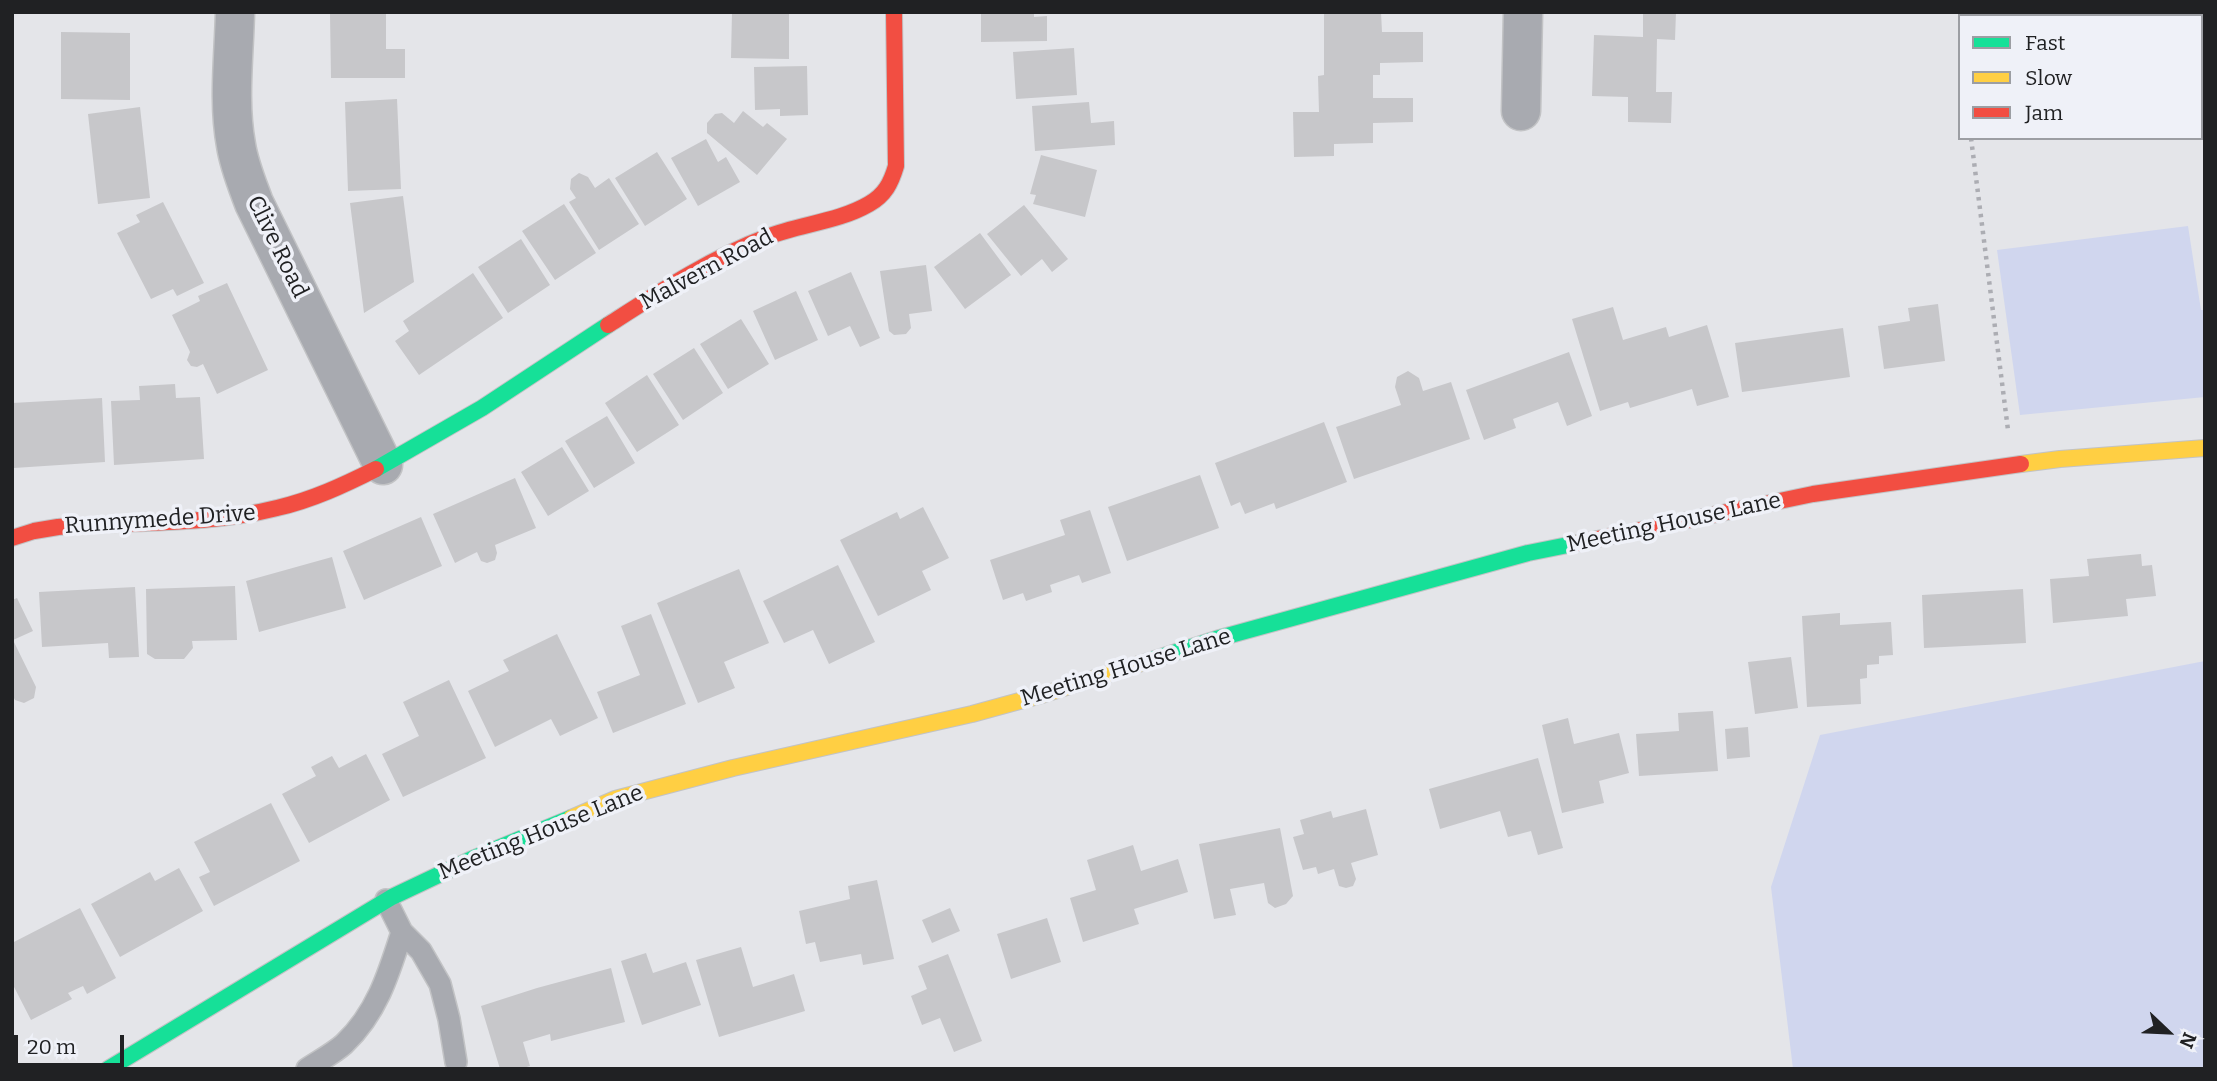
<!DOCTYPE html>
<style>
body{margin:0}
#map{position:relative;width:2217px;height:1081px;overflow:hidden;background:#e4e5e9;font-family:Bitter,serif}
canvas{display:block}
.frame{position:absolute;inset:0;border:14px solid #202123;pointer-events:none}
.legend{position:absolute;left:1958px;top:14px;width:245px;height:126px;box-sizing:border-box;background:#eff1f8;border:2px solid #9c9ea3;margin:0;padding:9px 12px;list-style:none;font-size:21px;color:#202123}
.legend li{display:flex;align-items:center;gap:14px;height:35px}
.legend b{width:35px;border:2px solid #9c9ea3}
.north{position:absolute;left:2133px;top:997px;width:70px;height:70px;-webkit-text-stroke:5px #eff1f8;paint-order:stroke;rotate:113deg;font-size:19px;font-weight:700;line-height:28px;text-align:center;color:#202123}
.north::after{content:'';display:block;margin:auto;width:24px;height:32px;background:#202123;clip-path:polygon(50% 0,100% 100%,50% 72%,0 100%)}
.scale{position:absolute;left:14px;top:1035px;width:110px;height:32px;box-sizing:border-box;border:4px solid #202123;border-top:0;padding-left:9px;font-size:21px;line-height:24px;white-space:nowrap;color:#202123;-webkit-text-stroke:5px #eff1f8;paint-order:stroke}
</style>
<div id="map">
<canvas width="2217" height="1081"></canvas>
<div class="frame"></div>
<ul class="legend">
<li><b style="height:9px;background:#16e098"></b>Fast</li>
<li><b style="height:9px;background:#ffcf43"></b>Slow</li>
<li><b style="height:9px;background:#f24e42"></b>Jam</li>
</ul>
<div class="north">N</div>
<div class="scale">20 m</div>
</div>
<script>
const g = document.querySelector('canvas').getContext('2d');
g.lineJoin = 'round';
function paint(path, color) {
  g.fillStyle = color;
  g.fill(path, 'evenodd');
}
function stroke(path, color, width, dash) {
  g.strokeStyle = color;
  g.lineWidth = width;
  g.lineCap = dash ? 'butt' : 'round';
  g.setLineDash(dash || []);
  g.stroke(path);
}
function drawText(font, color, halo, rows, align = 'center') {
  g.font = font + ' Bitter,serif';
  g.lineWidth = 7;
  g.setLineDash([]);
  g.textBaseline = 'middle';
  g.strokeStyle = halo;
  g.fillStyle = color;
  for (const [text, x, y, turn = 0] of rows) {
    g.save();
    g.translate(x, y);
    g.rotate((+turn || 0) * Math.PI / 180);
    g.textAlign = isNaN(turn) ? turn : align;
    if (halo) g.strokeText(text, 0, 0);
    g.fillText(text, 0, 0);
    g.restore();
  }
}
const green = new Path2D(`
 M 1991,12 L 2205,12 L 2205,55 L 2201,55 L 2201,16 L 1991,16 Z
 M 2188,226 L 2201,310 L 2205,310 L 2205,397 L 2020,415 L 1997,250 Z
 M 2205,661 L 2205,1069 L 1793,1069 L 1771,887 L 1820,735 Z`);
const building = new Path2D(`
 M 732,12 L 789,12 L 789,59 L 731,58 Z
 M 981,12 L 1034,12 L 1034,17 L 1047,16 L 1047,41 L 981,42 Z
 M 1324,12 L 1381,12 L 1382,32 L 1423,32 L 1423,62 L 1380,63 L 1380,75 L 1373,75 L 1373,98 L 1413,98 L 1413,122 L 1373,123 L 1373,143 L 1334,144 L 1334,156 L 1294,157 L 1293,112 L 1319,112 L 1318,76 L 1324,75 Z
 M 1643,12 L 1676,12 L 1675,40 L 1657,39 L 1656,92 L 1672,92 L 1671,123 L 1628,122 L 1628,97 L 1592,96 L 1594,35 L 1643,37 Z
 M 386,13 L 386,49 L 405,49 L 405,78 L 331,78 L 330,14 Z
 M 61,32 L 130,33 L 130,100 L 61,99 Z
 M 1074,48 L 1077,95 L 1016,99 L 1013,52 Z
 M 807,66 L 808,115 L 780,116 L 780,109 L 755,110 L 754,67 Z
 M 397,99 L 401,189 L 348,191 L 345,102 Z
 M 1089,102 L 1091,123 L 1114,121 L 1115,145 L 1035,151 L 1032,106 Z
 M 140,107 L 150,198 L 98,204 L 88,114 Z
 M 743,111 L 763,127 L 767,123 L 787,139 L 757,175 L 707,133 L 707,123 L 715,114 L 722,113 L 734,123 Z
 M 706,139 L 718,162 L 726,157 L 740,182 L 698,206 L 671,158 Z
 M 657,152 L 687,199 L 645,226 L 615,178 Z
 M 1041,155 L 1097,170 L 1085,217 L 1033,204 L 1036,195 L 1030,194 Z
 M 579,173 L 588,177 L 595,188 L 609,178 L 639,224 L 599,250 L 569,202 L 576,198 L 570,189 L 571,179 Z
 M 403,196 L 414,282 L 364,313 L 350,203 Z
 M 163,202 L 204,283 L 177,296 L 173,289 L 151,299 L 117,233 L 140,222 L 136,215 Z
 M 564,204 L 596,253 L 555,280 L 522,231 Z
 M 1024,205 L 1068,259 L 1052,272 L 1042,259 L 1021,276 L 987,234 Z
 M 980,233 L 1011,275 L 965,309 L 934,267 Z
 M 521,239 L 550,285 L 508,313 L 478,267 Z
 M 926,265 L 932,311 L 909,314 L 911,328 L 906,334 L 894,335 L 889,331 L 880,271 Z
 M 851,272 L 880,338 L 860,347 L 850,326 L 828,336 L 808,291 Z
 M 473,273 L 503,318 L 419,375 L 395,341 L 409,331 L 403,321 Z
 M 227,283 L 268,370 L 217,394 L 203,364 L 197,367 L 191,366 L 187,360 L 190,352 L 172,315 L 200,301 L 198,296 Z
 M 796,291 L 818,340 L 775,360 L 753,311 Z
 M 1938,304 L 1945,361 L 1884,369 L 1878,326 L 1910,321 L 1908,308 Z
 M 1613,307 L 1623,340 L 1666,327 L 1669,337 L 1707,325 L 1729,397 L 1697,406 L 1692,389 L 1630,408 L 1628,402 L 1600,411 L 1572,319 Z
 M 741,319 L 769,364 L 728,389 L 700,344 Z
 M 1843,328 L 1850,377 L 1742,392 L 1735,343 Z
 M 694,348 L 723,393 L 683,420 L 653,374 Z
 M 1569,352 L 1592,416 L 1567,426 L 1558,402 L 1513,419 L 1516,428 L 1484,440 L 1466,390 Z
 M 1408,371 L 1419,378 L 1423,391 L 1451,382 L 1470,439 L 1354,479 L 1336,427 L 1401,405 L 1395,387 L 1397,377 Z
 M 647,375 L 679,425 L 637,452 L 605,403 Z
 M 175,384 L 176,398 L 200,397 L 204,459 L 114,465 L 111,401 L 140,400 L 139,386 Z
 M 102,398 L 105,462 L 14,468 L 12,403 Z
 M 607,416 L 635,463 L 594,488 L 565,441 Z
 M 1324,422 L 1347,482 L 1276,509 L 1274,503 L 1245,514 L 1240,502 L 1231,506 L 1215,463 Z
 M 562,447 L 589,491 L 548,516 L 521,472 Z
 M 1200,475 L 1219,528 L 1127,561 L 1108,507 Z
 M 515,478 L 536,528 L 495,545 L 497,553 L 495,560 L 487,563 L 481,561 L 477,552 L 455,563 L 433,514 Z
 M 923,507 L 949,558 L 922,571 L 931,590 L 878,616 L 840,540 L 897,512 L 900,519 Z
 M 1090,510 L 1111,573 L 1082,583 L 1079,575 L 1050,585 L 1052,592 L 1026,601 L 1023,593 L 1003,600 L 990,560 L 1065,535 L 1060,520 Z
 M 421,517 L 442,566 L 364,600 L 343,551 Z
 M 2141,554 L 2142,566 L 2152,565 L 2156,596 L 2126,599 L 2128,616 L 2053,623 L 2050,579 L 2089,576 L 2087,559 Z
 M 332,557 L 346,608 L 259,632 L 246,581 Z
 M 838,565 L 875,642 L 829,664 L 813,630 L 784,643 L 763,601 Z
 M 739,569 L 769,643 L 724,662 L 735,688 L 698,703 L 657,603 Z
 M 235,586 L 237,640 L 192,641 L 193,648 L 184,659 L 155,659 L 147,654 L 146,589 Z
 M 135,587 L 139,657 L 109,658 L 108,643 L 42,647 L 39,592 Z
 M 2023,589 L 2026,643 L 1924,648 L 1922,595 Z
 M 17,598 L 33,631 L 13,640 L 36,687 L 34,698 L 24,703 L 15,700 L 12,694 L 12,600 Z
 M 1840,613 L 1840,625 L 1891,622 L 1893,655 L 1879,656 L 1879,664 L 1867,665 L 1867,678 L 1860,679 L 1861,704 L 1807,707 L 1802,616 Z
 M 651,614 L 686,704 L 613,733 L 597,692 L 640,675 L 621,626 Z
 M 557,634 L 598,718 L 560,736 L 551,719 L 495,747 L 468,691 L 509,671 L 503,660 Z
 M 1791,657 L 1798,708 L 1755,714 L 1748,662 Z
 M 449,680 L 486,758 L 403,797 L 382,754 L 419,736 L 403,702 Z
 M 1713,711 L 1718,771 L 1639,776 L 1636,734 L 1679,731 L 1678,713 Z
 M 1568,718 L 1574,744 L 1619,733 L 1629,773 L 1599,781 L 1604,803 L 1562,813 L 1542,725 Z
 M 1748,727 L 1750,757 L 1727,759 L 1725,729 Z
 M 366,754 L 390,800 L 309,843 L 282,794 L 316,776 L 311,767 L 332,756 L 339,768 Z
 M 1538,758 L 1563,848 L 1538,855 L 1531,831 L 1508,837 L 1500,811 L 1440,829 L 1429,789 Z
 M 271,803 L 300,861 L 214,906 L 199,877 L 210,872 L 194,842 Z
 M 1366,809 L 1378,855 L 1351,863 L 1356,879 L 1353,886 L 1346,888 L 1339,886 L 1334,869 L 1318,874 L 1316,867 L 1303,870 L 1293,837 L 1304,834 L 1300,820 L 1331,811 L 1333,818 Z
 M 1280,828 L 1293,896 L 1286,904 L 1275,908 L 1268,903 L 1264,883 L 1230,889 L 1236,915 L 1214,919 L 1199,844 Z
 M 1133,845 L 1141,871 L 1178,859 L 1188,892 L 1134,909 L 1139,924 L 1083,942 L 1070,898 L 1096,890 L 1087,860 Z
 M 179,868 L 203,911 L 120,957 L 91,904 L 150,872 L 155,881 Z
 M 877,880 L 894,959 L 863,965 L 861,954 L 820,962 L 815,942 L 806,944 L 799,911 L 850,899 L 848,886 Z
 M 80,908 L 116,978 L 87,994 L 83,986 L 68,993 L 72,999 L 31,1020 L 12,983 L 12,943 Z
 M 950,908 L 960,931 L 932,943 L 922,920 Z
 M 1047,918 L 1061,962 L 1011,979 L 997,934 Z
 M 741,947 L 753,987 L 794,974 L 805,1011 L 719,1037 L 696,960 Z
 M 646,953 L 653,973 L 686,962 L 701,1005 L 642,1025 L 621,961 Z
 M 948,954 L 982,1041 L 954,1052 L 940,1018 L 922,1025 L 911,996 L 927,989 L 918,966 Z
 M 611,968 L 625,1022 L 551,1041 L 550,1034 L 523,1042 L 530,1066 L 520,1069 L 500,1069 L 481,1006 L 537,988 Z`);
const path = new Path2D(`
 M 1968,12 L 1968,16
 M 1971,138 L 2008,430`);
const lane = new Path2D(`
 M 386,900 L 402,932 L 421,951 L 440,984 L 449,1019 L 456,1062
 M 307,1069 C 319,1061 334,1053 344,1044 C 377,1013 389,973 402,932`);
const street = new Path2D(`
 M 235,12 C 234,56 228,102 236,145 C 239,165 247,184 254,203 L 383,465
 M 1521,111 L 1523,12`);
const fast = new Path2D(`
 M 376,469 L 482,408 L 608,325
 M 1145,662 L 1216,639 L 1528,553 L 1578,543
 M 108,1069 L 392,897 L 472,859 L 571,818`);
const slow = new Path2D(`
 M 2021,464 L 2060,459 L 2205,448
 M 571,818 L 615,799 L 733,768 L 972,714 L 1045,694 L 1145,662`);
const jam = new Path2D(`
 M 608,325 C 658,293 711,258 767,237 C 800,224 838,222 869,204 C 885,195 891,183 896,166 L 894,12
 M 12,538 L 34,531 L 58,527 C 130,521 206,526 277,508 C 312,500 344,485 376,469
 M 1578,543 L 1813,494 L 2021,464`);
const streetNames = [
 ["Clive Road",277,247,64],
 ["Malvern Road",707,270,-28],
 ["Runnymede Drive",160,520,-4],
 ["Meeting House Lane",1674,523,-12],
 ["Meeting House Lane",1126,668,-17],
 ["Meeting House Lane",541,833,-22]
];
paint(green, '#d0d6ee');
paint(building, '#c7c7ca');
stroke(lane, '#c2c3c5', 24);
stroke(street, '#c2c3c5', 41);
stroke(fast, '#c2c3c5', 18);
stroke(slow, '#c2c3c5', 18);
stroke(jam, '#c2c3c5', 18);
stroke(path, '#acadb3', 4.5, [3.5, 5]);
stroke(lane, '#a8aab0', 21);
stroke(street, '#a8aab0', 38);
stroke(fast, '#16e098', 16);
stroke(slow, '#ffcf43', 16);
stroke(jam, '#f24e42', 16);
drawText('23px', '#202123', '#eff1f8', streetNames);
</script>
